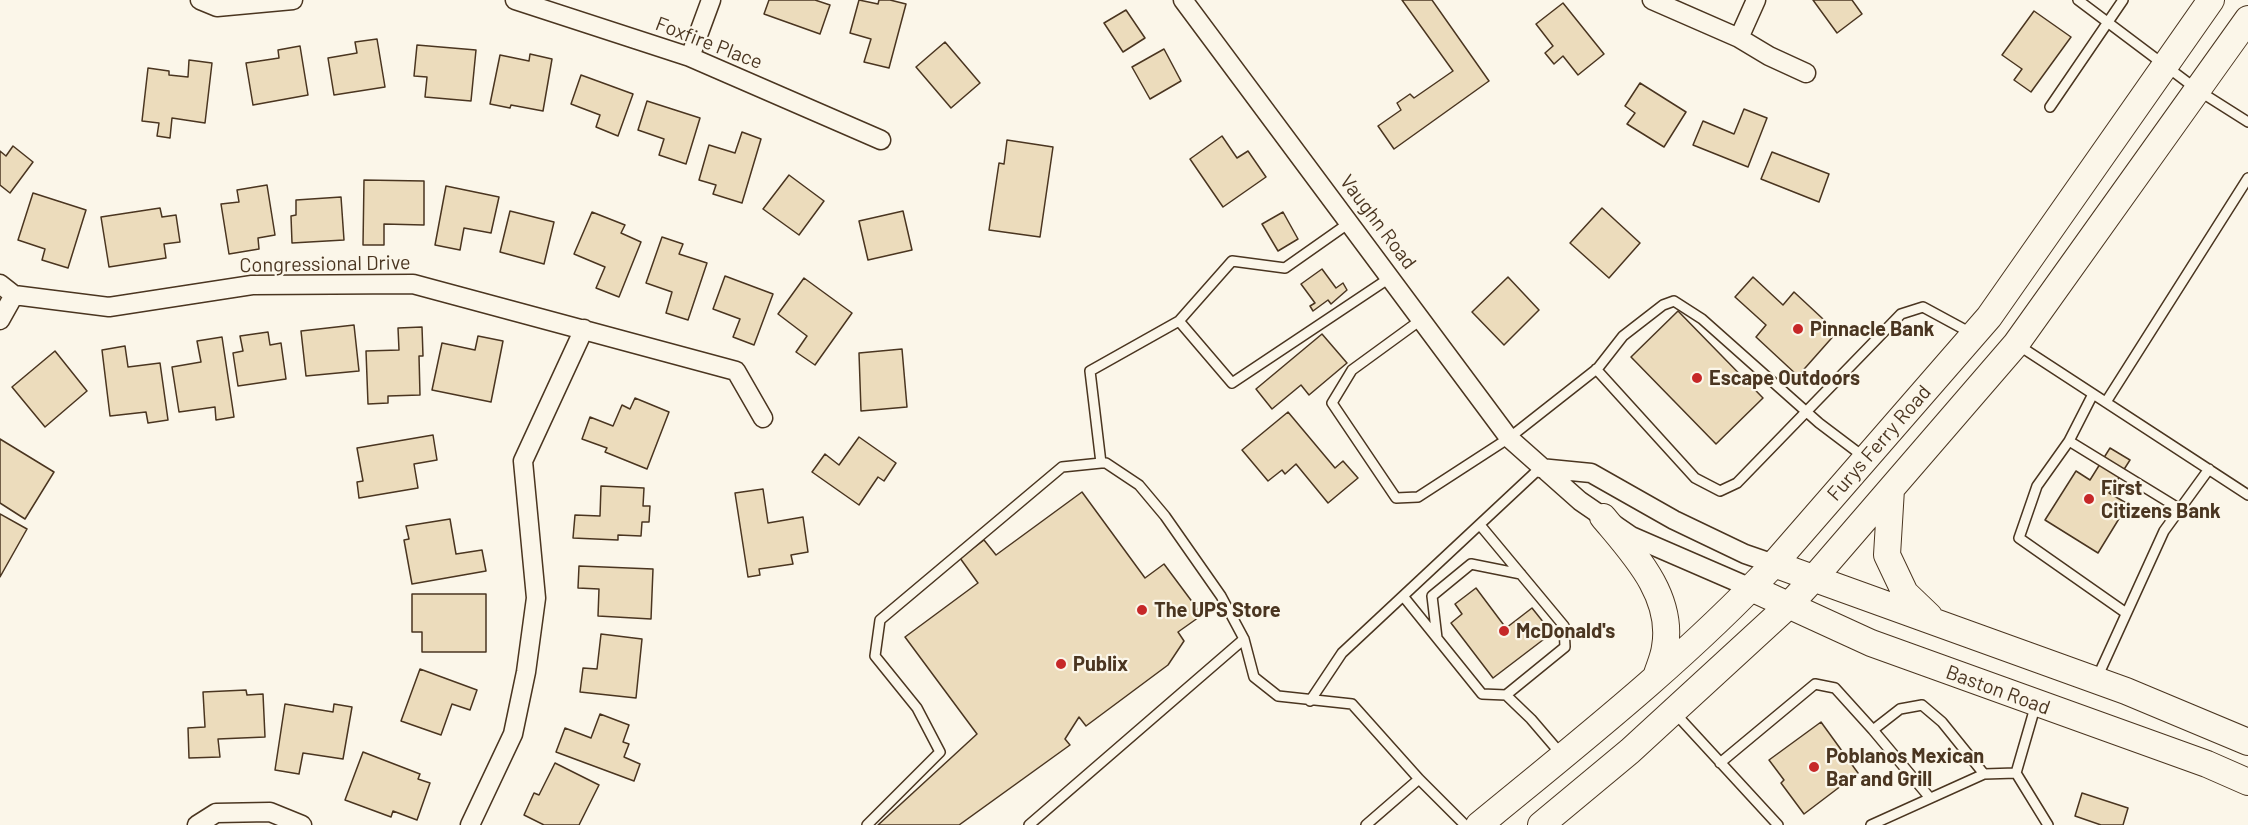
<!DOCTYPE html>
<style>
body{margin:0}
canvas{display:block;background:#fbf6e9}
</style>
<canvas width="2248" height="825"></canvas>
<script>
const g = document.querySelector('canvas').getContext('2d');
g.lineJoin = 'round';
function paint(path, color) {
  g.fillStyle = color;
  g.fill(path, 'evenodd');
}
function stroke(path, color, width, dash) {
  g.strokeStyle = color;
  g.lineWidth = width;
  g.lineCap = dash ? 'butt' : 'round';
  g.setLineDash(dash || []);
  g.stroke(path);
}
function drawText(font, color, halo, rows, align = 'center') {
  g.font = font + ' Barlow,sans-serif';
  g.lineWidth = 4.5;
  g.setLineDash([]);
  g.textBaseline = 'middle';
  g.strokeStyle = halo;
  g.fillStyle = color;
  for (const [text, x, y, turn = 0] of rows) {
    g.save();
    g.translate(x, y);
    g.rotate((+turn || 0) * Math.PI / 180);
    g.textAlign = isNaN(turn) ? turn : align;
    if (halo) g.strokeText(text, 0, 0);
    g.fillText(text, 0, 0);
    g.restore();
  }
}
const building = new Path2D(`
 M 769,0 L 815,0 L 830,5 L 820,34 L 764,14 Z
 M 859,0 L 878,4 L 879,0 L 890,0 L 906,4 L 889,68 L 864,62 L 871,39 L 850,33 Z
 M 1402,0 L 1432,0 L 1489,81 L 1394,149 L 1378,126 L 1401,110 L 1397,103 L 1410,94 L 1414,98 L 1453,71 Z
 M 1813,0 L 1852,0 L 1862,14 L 1837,33 Z
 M 1563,3 L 1604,54 L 1578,75 L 1563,56 L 1554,64 L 1545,53 L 1553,46 L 1536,24 Z
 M 1126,10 L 1145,38 L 1123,52 L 1104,23 Z
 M 2034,11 L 2071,37 L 2031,92 L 2014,80 L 2022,69 L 2002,55 Z
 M 377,39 L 385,87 L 334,95 L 328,58 L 357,53 L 355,42 Z
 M 945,42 L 980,83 L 951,108 L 916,67 Z
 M 417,45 L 476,50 L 471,101 L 425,97 L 427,77 L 414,76 Z
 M 300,46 L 308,95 L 253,105 L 246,63 L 279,58 L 278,50 Z
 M 1164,49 L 1181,81 L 1150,99 L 1132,67 Z
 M 530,54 L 552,59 L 543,111 L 511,105 L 510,108 L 490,104 L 500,55 L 529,61 Z
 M 189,60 L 212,63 L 205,123 L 172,118 L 170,138 L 157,136 L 159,123 L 142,121 L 148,68 L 169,71 L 169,75 L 188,77 Z
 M 581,75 L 633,94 L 618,136 L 596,127 L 600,115 L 571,104 Z
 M 1640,83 L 1686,112 L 1664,147 L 1627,124 L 1635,113 L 1625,106 Z
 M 647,101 L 700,118 L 686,164 L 659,155 L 664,139 L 638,130 Z
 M 1744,109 L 1767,118 L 1748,167 L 1693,145 L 1703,121 L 1734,134 Z
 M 742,132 L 761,139 L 742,203 L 713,194 L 716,185 L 699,180 L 709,145 L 735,153 Z
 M 1222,136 L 1237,158 L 1248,151 L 1266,177 L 1223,207 L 1190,159 Z
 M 1007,140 L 1053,147 L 1040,237 L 989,230 L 999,163 L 1004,164 Z
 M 13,146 L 33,162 L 10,193 L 0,185 L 0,151 L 6,156 Z
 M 1772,152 L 1829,174 L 1819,202 L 1761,179 Z
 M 789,175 L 824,201 L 799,235 L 763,209 Z
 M 364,180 L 424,181 L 424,225 L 384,224 L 384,245 L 363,245 Z
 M 267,185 L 275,235 L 258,238 L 259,249 L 229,254 L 221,204 L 239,202 L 237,190 Z
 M 446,186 L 499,197 L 491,233 L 464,228 L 460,250 L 435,245 Z
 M 33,193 L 86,210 L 68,268 L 42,260 L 45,249 L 18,240 Z
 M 341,197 L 344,240 L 292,243 L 291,216 L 296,215 L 296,200 Z
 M 160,208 L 162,217 L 176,215 L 180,242 L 164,244 L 166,258 L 109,267 L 101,217 Z
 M 1602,208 L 1640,243 L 1609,278 L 1570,243 Z
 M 510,211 L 554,222 L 544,264 L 500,252 Z
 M 903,211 L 912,250 L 868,260 L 859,221 Z
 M 592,212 L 625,225 L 621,233 L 641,242 L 619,297 L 596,288 L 605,267 L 574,254 Z
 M 1283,212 L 1298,239 L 1278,251 L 1262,224 Z
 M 662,237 L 683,244 L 679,254 L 707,263 L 688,320 L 666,313 L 672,292 L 646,283 Z
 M 1322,269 L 1336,288 L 1343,283 L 1347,290 L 1331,304 L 1328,300 L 1313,311 L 1310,306 L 1315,303 L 1301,284 Z
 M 725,276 L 773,294 L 754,345 L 733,337 L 740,319 L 713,309 Z
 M 1508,277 L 1539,310 L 1504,345 L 1472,312 Z
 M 1753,277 L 1783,305 L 1794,292 L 1837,332 L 1798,376 L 1756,337 L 1766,325 L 1735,297 Z
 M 804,278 L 852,313 L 815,365 L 796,352 L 807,336 L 778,314 Z
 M 1678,311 L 1763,398 L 1716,444 L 1631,357 Z
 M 354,325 L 359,371 L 306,376 L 301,331 Z
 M 422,327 L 423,356 L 419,356 L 420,395 L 388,396 L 388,403 L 368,404 L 366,351 L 399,350 L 398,328 Z
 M 268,332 L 270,345 L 281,343 L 286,379 L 238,386 L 233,353 L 243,351 L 240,336 Z
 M 1322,334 L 1347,363 L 1309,395 L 1301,385 L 1272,409 L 1256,389 Z
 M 478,336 L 503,341 L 491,402 L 432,390 L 442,343 L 475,350 Z
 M 222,337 L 234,417 L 216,420 L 215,407 L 179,412 L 172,367 L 201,362 L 197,341 Z
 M 125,346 L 128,367 L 160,363 L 168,420 L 148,423 L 146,412 L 110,416 L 102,350 Z
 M 902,349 L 907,407 L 861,411 L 859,353 Z
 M 55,351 L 87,391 L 45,427 L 12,387 Z
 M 635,398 L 669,412 L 647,469 L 605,452 L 607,448 L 582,439 L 590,417 L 613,426 L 622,405 L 630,409 Z
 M 1288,412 L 1335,468 L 1343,461 L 1358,478 L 1328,503 L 1296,464 L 1285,474 L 1282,470 L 1268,481 L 1242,450 Z
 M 433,435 L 437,460 L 414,464 L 418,488 L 359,498 L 357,482 L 363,481 L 357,448 Z
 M 859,437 L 896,463 L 884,481 L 878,477 L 859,505 L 812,472 L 825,454 L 839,465 Z
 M 0,439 L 54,472 L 25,519 L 0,503 Z
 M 2110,448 L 2130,460 L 2109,493 L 2128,504 L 2098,553 L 2045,520 L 2076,471 L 2090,480 Z
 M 601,486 L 644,488 L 643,506 L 650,506 L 649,522 L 642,522 L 641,536 L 618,535 L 618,540 L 573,538 L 575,515 L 600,516 Z
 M 763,489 L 768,523 L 803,517 L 808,552 L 791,555 L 793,564 L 759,569 L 760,575 L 748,577 L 735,493 Z
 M 1082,492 L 1145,578 L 1164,564 L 1202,615 L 1178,632 L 1184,641 L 1168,665 L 1086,726 L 1079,717 L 1065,739 L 1070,745 L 959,825 L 878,825 L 977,734 L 905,637 L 978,583 L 960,558 L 984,540 L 996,555 Z
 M 0,514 L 27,529 L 0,577 Z
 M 450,519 L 456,554 L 482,550 L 486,571 L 412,584 L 404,540 L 409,539 L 406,526 Z
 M 579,566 L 653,569 L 651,619 L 598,616 L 599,589 L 578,588 Z
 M 1476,588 L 1506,628 L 1532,608 L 1552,633 L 1493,678 L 1451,623 L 1462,614 L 1455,604 Z
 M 412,594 L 486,594 L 486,652 L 422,652 L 422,632 L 412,632 Z
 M 601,634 L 642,639 L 636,698 L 580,692 L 583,668 L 597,669 Z
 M 420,669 L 477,690 L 470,710 L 452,704 L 441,735 L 401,721 Z
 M 246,690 L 247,695 L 263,694 L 265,737 L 218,739 L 220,757 L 189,758 L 188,728 L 205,727 L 203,692 Z
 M 285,704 L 333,712 L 334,704 L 352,707 L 343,759 L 303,753 L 299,774 L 275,770 Z
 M 600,714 L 629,725 L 623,742 L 629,744 L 624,757 L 640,764 L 634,781 L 556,752 L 565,728 L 591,738 Z
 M 1821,722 L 1858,773 L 1804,814 L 1781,783 L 1784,780 L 1769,760 Z
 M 363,752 L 420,774 L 418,779 L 430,783 L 417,820 L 393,811 L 391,817 L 345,800 Z
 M 555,763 L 599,785 L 579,825 L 544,825 L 524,815 L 534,793 L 539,795 Z
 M 2082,793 L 2128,808 L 2123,825 L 2101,825 L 2075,816 Z`);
const lane = new Path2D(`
 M 2078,0 L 2199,91 L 2248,122
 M 2050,107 L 2123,0
 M 1422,319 L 1352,370 L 1332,403 L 1396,498 L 1418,497 L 1509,438 L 1598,368 L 1623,336 L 1663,305 L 1674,301 L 1702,319 L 1819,423 L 1864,457
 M 1179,321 L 1232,261 L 1285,268 L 1349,223
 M 2018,345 L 2248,495
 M 1596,369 L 1695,478 L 1720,491 L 1737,483 L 1901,314 L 1923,307 L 1971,333
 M 2093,394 L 2069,441 L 2037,486 L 2019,538 L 2126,613
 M 2106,402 L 2248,178
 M 2069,441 L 2180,509
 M 1101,463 L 1090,371 L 1179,321 L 1232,383 L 1391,277
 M 1480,525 L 1564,626 L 1565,647 L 1506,695
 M 1403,596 L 1482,694 L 1506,695 L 1531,719 L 1561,754
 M 1437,638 L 1432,596 L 1471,564 L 1521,574
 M 2097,678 L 2164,531 L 2209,469
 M 1310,701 L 1342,653 L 1540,468
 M 2036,704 L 2016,773 L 2048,825
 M 1674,712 L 1778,825
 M 1873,730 L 1930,798
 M 1720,763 L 1815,684 L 1835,688 L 1873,730 L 1900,709 L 1922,705 L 1942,722 L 1984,774 L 1871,825
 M 1984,774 L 2016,773
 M 867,825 L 940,752 L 917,708 L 875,656 L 880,620 L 1062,467 L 1101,463 L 1106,463 L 1139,485 L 1165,516 L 1221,596 L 1244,639 L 1254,677 L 1278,696 L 1352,704 L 1419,779 L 1465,825
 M 1029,825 L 1244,639
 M 1366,825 L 1419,779`);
const street = new Path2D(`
 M 200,0 L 217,7 L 293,0
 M 515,0 L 690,57 L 881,140
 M 1183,0 L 1509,438 L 1580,501 L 1631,536 L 1751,588
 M 1652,0 L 1739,38 L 1769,56 L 1806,73
 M 1739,38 L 1756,0
 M 690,57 L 711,0
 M 0,284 L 14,295 L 109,307 L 252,285 L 413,284 L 736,371 L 763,418
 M 0,320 L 14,295
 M 1540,468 L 1591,473 L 1674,520 L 1745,554 L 1774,564
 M 197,825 L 216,813 L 270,812 L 302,825
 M 470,825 L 513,734 L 526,672 L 536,598 L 523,461 L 584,329`);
const secondary = new Path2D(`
 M 1891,489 L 1887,555 L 1905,593 L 1929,616
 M 1603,517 C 1633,553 1674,595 1665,647 C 1664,656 1660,665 1657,674
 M 1774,564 L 2126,691 L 2248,742
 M 1751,588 L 1871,643 L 2207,764 L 2248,782
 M 1479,825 C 1580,742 1684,660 1774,564 L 1989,317 L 2211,0
 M 1541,825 L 1630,751 L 1789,605 L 1814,578 L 2016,344 L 2248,19`);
const markers = [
 [1798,329,6,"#c62828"],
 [1697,378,6,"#c62828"],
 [2089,499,6,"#c62828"],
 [1142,610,6,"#c62828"],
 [1504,631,6,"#c62828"],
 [1061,664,6,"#c62828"],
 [1814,767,6,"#c62828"]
];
const streetNames = [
 ["Foxfire Place",709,43,21],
 ["Vaughn Road",1378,222,53],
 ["Congressional Drive",325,264,-1],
 ["Furys Ferry Road",1879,443,-49],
 ["Baston Road",1998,690,20]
];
const poiNames = [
 ["Pinnacle Bank",1810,329],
 ["Escape Outdoors",1709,378],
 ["First",2101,488],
 ["Citizens Bank",2101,511],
 ["The UPS Store",1154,610],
 ["McDonald's",1516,631],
 ["Publix",1073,664],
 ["Poblanos Mexican",1826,756],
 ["Bar and Grill",1826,779]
];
paint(building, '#ecdcbc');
stroke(building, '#4a3520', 1.5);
stroke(lane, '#4a3520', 12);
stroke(street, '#4a3520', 21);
stroke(secondary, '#4a3520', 28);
stroke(lane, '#fbf6e9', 9);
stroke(street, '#fbf6e9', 18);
stroke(secondary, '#fbf6e9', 26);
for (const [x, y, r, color] of markers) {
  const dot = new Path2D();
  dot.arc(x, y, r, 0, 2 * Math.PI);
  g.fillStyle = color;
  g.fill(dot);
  stroke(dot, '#fbf6e9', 2);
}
drawText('20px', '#4a3520', '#fbf6e9', streetNames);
drawText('bold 20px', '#4a3520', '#fbf6e9', poiNames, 'left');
</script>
